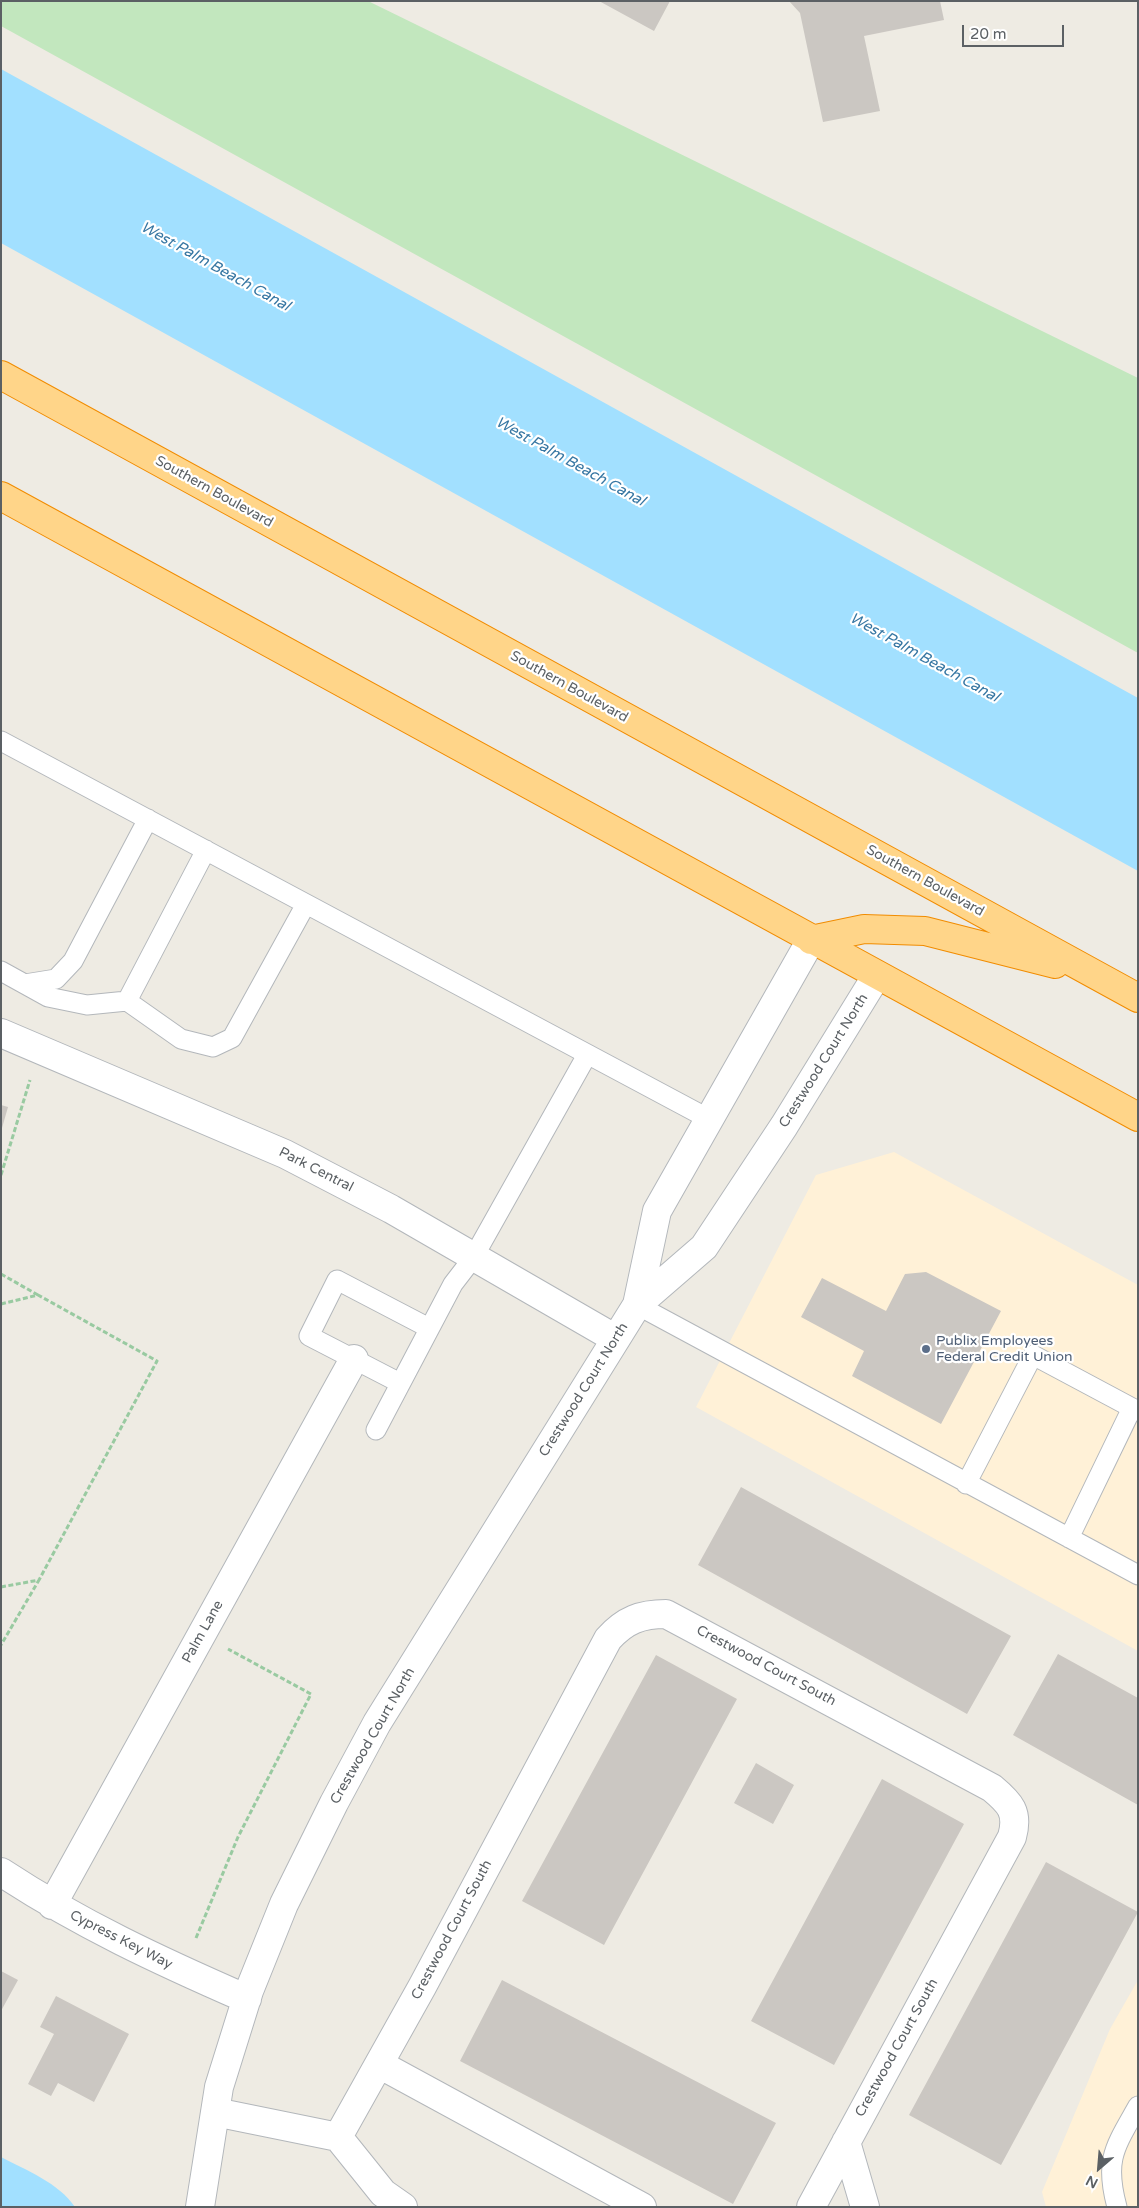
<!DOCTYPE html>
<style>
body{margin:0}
#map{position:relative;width:1139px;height:2208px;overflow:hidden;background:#eeebe3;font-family:"Varela Round",sans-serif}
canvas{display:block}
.frame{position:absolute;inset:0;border:2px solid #5b6064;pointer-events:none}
.north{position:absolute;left:1074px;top:2143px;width:50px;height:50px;-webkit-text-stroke:4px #fff;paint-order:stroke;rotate:207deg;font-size:14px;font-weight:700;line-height:20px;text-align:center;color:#5b6064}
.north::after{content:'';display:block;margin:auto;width:18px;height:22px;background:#5b6064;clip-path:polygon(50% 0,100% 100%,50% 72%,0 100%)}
.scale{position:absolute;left:962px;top:25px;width:102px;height:22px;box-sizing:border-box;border:2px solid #5b6064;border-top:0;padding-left:6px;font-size:15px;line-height:18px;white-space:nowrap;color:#5b6064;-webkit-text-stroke:4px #fff;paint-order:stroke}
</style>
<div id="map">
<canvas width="1139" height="2208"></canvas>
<div class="frame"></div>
<div class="north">N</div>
<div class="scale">20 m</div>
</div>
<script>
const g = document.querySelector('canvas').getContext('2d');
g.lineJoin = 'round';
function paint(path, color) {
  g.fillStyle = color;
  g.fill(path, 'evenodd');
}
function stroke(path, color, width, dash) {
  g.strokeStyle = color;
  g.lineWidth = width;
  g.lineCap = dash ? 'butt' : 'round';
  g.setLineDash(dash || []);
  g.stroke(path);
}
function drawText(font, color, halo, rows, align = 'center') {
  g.font = font + ' "Varela Round",sans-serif';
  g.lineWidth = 4.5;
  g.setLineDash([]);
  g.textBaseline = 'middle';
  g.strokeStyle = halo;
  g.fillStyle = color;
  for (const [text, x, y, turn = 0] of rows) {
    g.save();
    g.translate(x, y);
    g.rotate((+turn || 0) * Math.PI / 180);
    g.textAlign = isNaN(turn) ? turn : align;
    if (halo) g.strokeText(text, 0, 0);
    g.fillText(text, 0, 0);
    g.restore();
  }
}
const commercial = new Path2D(`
 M 894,1152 L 1138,1285 L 1138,1651 L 696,1407 L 816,1175 Z
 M 1138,1980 L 1138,2207 L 1046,2207 L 1042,2192 L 1110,2029 Z`);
const green = new Path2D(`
 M 1,1 L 368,1 L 1138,378 L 1138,653 L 1,26 Z`);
const water = new Path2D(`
 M 1,69 L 1138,698 L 1138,871 L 1,243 Z
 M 1,2157 C 26,2170 59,2183 75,2207 L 1,2207 Z`);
const building = new Path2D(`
 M 599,1 L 670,1 L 654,31 Z
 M 789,1 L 940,1 L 944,20 L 864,36 L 880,111 L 823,122 L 800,13 Z
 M 1,1105 L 8,1107 L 2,1128 L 1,1128 Z
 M 926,1272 L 1001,1311 L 941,1424 L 852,1376 L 864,1351 L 801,1317 L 822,1278 L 886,1311 L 905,1274 Z
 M 741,1487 L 1011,1636 L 967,1714 L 698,1565 Z
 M 1058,1654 L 1138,1698 L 1138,1805 L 1013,1735 Z
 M 656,1655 L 737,1699 L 604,1945 L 522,1901 Z
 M 756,1763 L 794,1785 L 773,1824 L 734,1803 Z
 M 882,1779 L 964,1824 L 834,2065 L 751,2021 Z
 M 1046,1862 L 1138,1912 L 1001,2165 L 909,2115 Z
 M 1,1971 L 18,1980 L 1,2011 Z
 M 502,1980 L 776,2123 L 733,2204 L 460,2061 Z
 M 56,1996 L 129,2034 L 94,2102 L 58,2083 L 51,2096 L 28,2084 L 54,2034 L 40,2027 Z`);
const path = new Path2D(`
 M 1,1175 L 30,1080
 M 1,1274 L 38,1295
 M 1,1304 L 38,1295 L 157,1361 L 39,1580
 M 1,1587 L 39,1580 L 1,1645
 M 196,1938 L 238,1837 L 311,1694 L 228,1649`);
const lane = new Path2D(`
 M 1,741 L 709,1119
 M 206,850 L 127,1001 L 181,1039 L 213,1047 L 232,1038 L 306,904
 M 1,971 L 48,997 L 87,1005 L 127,1001
 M 25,984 L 56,979 L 73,961 L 148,819
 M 637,1305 L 1138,1575
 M 400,1383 L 309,1336 L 337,1280 L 429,1328
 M 376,1430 L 453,1284 L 473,1258 L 587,1055
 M 966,1484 L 1033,1355 L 1138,1411
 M 1069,1538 L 1132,1408
 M 1117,2207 C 1104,2159 1115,2147 1138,2106`);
const street = new Path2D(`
 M 1,1033 L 285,1154 L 391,1209 L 616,1339
 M 637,1305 L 657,1211 L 811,940
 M 1,1872 C 80,1924 160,1961 247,1999
 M 52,1905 L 354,1359
 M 379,2064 L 642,2207
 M 215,2112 L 338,2137 L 383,2193 L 403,2207
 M 338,2137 L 422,1987 L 608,1639 C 625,1620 641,1614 666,1614 L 992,1788 C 1010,1803 1019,1812 1012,1837 L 811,2207
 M 846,2142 L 865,2207
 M 200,2207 L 219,2087 L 249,1991 L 284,1904 L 334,1803 L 377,1723 L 637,1305 L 704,1247 L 784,1126 L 877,975`);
const highway = new Path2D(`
 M 1,375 L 1138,998
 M 1,496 L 1138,1117
 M 811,940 L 864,929 L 925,931 L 1055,964`);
const markers = [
 [926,1349,5,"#5c6f8a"]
];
const streetNames = [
 ["Southern Boulevard",214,492,29],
 ["Southern Boulevard",569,687,29],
 ["Southern Boulevard",925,881,29],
 ["Crestwood Court North",824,1061,-58],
 ["Park Central",316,1170,27],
 ["Crestwood Court North",584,1390,-58],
 ["Palm Lane",203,1632,-61],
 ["Crestwood Court South",766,1666,28],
 ["Crestwood Court North",373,1736,-60],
 ["Crestwood Court South",452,1930,-62],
 ["Cypress Key Way",121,1940,27],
 ["Crestwood Court South",897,2048,-61]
];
const serviceNames = [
 ["Publix Employees",936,1341],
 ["Federal Credit Union",936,1357]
];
const waterNames = [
 ["West Palm Beach Canal",215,267,29],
 ["West Palm Beach Canal",570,462,29],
 ["West Palm Beach Canal",924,658,29]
];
paint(commercial, '#fff1d7');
paint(green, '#c2e7be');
paint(water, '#a2e0ff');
paint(building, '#cbc7c2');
stroke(lane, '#b3b7bb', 21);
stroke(street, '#b3b7bb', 30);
stroke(highway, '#f18c00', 30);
stroke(path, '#99caa1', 3, [5, 2.5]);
stroke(lane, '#fff', 19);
stroke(street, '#fff', 28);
stroke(highway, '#ffd589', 28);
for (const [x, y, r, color] of markers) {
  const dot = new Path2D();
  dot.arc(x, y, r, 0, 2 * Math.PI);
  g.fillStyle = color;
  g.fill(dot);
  stroke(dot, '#fff', 2);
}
drawText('14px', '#5b6064', '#fff', streetNames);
drawText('14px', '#4e5e75', '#fff', serviceNames, 'left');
drawText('italic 15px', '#3777a3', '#fff', waterNames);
</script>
